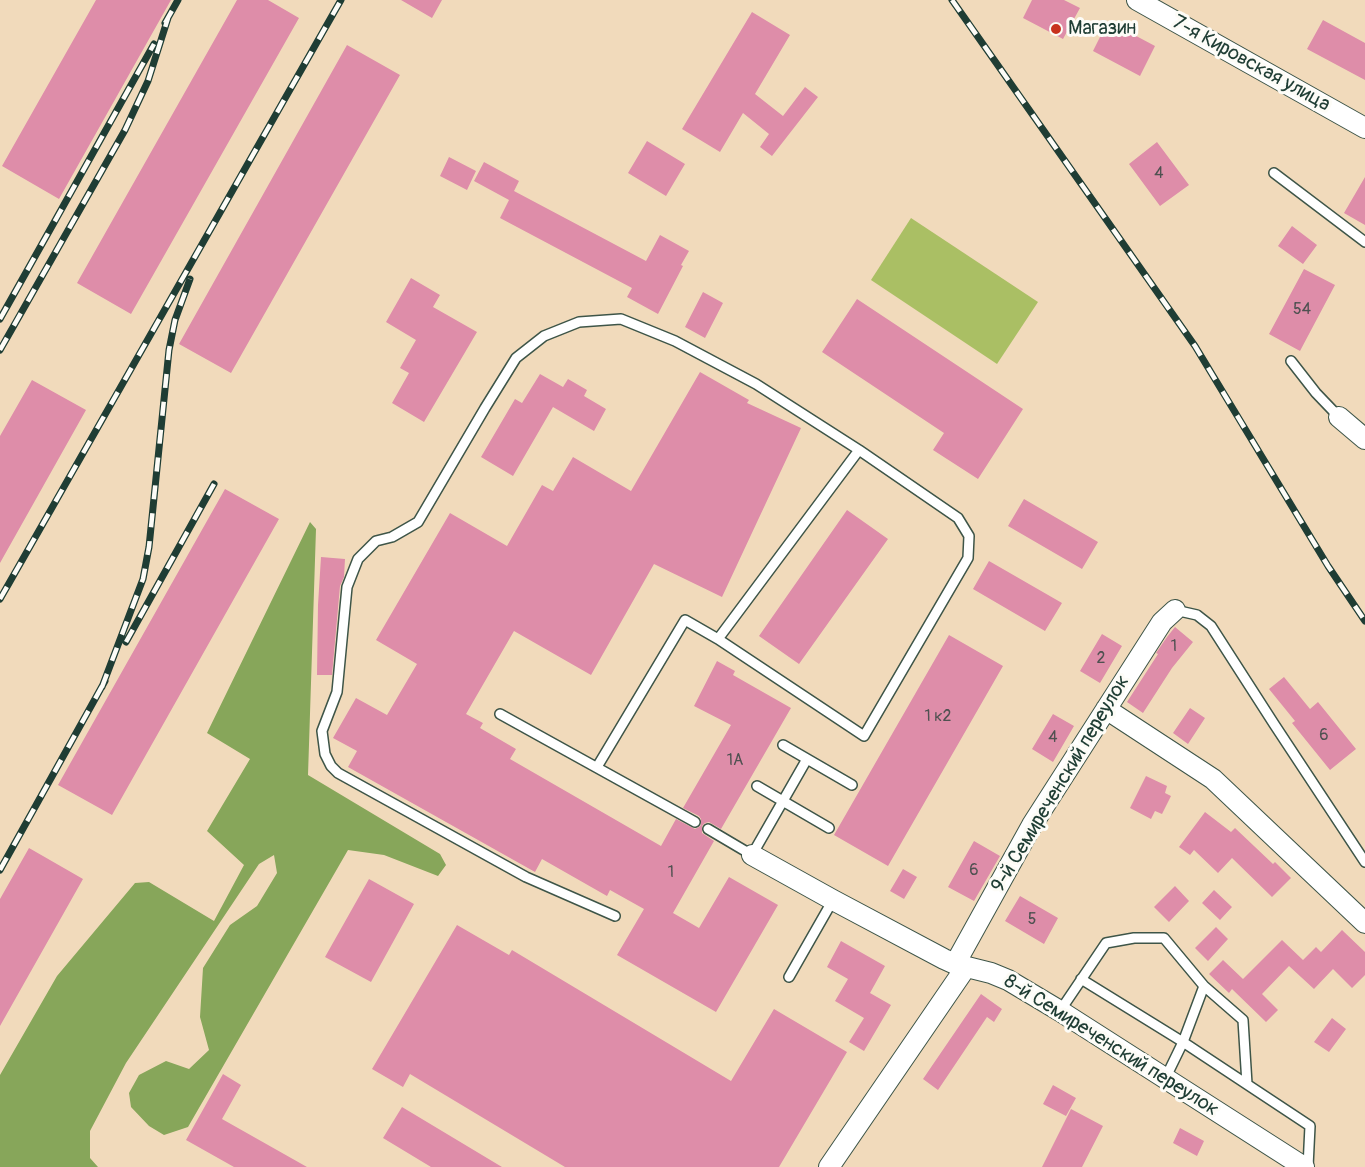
<!DOCTYPE html>
<meta charset="utf-8">
<style>
body{margin:0}
canvas{display:block;background:#f1dabb}
</style>
<canvas width="1365" height="1167"></canvas>
<script>
const g = document.querySelector('canvas').getContext('2d');
g.lineJoin = 'round';
function paint(path, color) {
  g.fillStyle = color;
  g.fill(path, 'evenodd');
}
function stroke(path, color, width, dash) {
  g.strokeStyle = color;
  g.lineWidth = width;
  g.lineCap = dash ? 'butt' : 'round';
  g.setLineDash(dash || []);
  g.stroke(path);
}
function drawText(font, color, halo, rows, align = 'center') {
  g.font = font + ' Pangolin,sans-serif';
  g.lineWidth = 6;
  g.setLineDash([]);
  g.textBaseline = 'middle';
  g.strokeStyle = halo;
  g.fillStyle = color;
  for (const [text, x, y, turn = 0] of rows) {
    g.save();
    g.translate(x, y);
    g.rotate((+turn || 0) * Math.PI / 180);
    g.textAlign = isNaN(turn) ? turn : align;
    if (halo) g.strokeText(text, 0, 0);
    g.fillText(text, 0, 0);
    g.restore();
  }
}
const green = new Path2D(`
 M 911,218 L 1038,302 L 997,364 L 871,280 Z`);
const forest = new Path2D(`
 M 310,522 L 316,529 L 308,775 L 440,854 L 446,865 L 438,876 L 384,855 L 348,850 L 188,1127 L 164,1135 L 149,1126 L 131,1107 L 129,1093 L 139,1075 L 166,1061 L 189,1069 L 209,1050 L 200,1017 L 203,968 L 230,925 L 257,906 L 277,873 L 274,855 L 259,864 L 126,1063 L 90,1131 L 90,1158 L 98,1167 L 0,1167 L 0,1075 L 57,976 L 135,883 L 149,882 L 214,921 L 244,865 L 207,831 L 250,759 L 207,733 Z`);
const building = new Path2D(`
 M 96,0 L 171,0 L 59,199 L 2,166 Z
 M 237,0 L 268,0 L 299,18 L 131,314 L 77,283 Z
 M 401,0 L 442,0 L 432,18 Z
 M 1032,0 L 1064,0 L 1080,8 L 1063,39 L 1023,18 Z
 M 752,12 L 790,35 L 755,94 L 783,116 L 805,87 L 818,97 L 772,156 L 760,147 L 769,134 L 743,113 L 720,152 L 682,129 Z
 M 1323,20 L 1365,43 L 1365,80 L 1307,49 Z
 M 1108,21 L 1155,46 L 1140,76 L 1093,51 Z
 M 347,45 L 400,75 L 231,373 L 179,344 Z
 M 647,141 L 685,164 L 666,196 L 628,173 Z
 M 1157,142 L 1189,185 L 1160,206 L 1129,164 Z
 M 449,157 L 476,171 L 467,190 L 440,176 Z
 M 484,162 L 519,181 L 514,191 L 646,261 L 660,235 L 689,251 L 681,265 L 683,266 L 658,314 L 627,297 L 632,288 L 500,218 L 509,200 L 474,181 Z
 M 1365,177 L 1365,225 L 1344,213 Z
 M 1292,226 L 1317,245 L 1303,264 L 1278,246 Z
 M 1304,269 L 1335,285 L 1300,351 L 1269,334 Z
 M 411,278 L 440,295 L 433,307 L 477,332 L 424,422 L 392,403 L 409,373 L 400,368 L 416,340 L 386,322 Z
 M 703,292 L 723,303 L 705,338 L 685,327 Z
 M 857,299 L 1023,409 L 978,479 L 933,450 L 944,433 L 822,352 Z
 M 700,372 L 749,400 L 747,403 L 801,428 L 722,597 L 654,564 L 591,675 L 514,631 L 466,714 L 483,723 L 480,728 L 516,749 L 510,759 L 661,846 L 676,819 L 695,829 L 699,827 L 701,825 L 701,819 L 699,816 L 683,808 L 731,725 L 694,706 L 717,661 L 735,671 L 733,675 L 791,708 L 721,829 L 709,822 L 705,823 L 702,826 L 702,833 L 714,841 L 673,913 L 699,928 L 729,877 L 778,905 L 716,1012 L 617,955 L 644,909 L 610,890 L 607,896 L 542,859 L 535,872 L 348,767 L 357,751 L 333,738 L 356,698 L 387,715 L 417,664 L 376,640 L 450,513 L 507,546 L 542,485 L 553,491 L 573,457 L 631,491 Z
 M 540,374 L 563,387 L 568,379 L 587,390 L 584,396 L 606,409 L 594,431 L 553,407 L 513,476 L 481,457 L 515,399 L 522,403 Z
 M 32,380 L 86,410 L 0,563 L 0,436 Z
 M 225,489 L 279,519 L 112,815 L 58,785 Z
 M 1024,499 L 1098,542 L 1082,569 L 1008,526 Z
 M 847,510 L 888,539 L 799,664 L 759,636 Z
 M 321,557 L 345,559 L 344,577 L 340,586 L 332,675 L 317,675 L 318,605 Z
 M 989,561 L 1062,603 L 1045,631 L 973,589 Z
 M 1175,627 L 1193,642 L 1172,668 L 1143,713 L 1127,702 L 1158,654 L 1156,653 L 1167,637 Z
 M 1102,634 L 1122,646 L 1100,683 L 1080,671 Z
 M 949,635 L 1003,666 L 888,866 L 834,835 Z
 M 1284,677 L 1310,709 L 1318,702 L 1356,749 L 1330,770 L 1292,723 L 1295,721 L 1269,689 Z
 M 1190,708 L 1205,718 L 1188,744 L 1173,733 Z
 M 1053,714 L 1074,726 L 1053,762 L 1032,749 Z
 M 1146,776 L 1167,786 L 1165,793 L 1171,796 L 1162,814 L 1155,811 L 1151,819 L 1130,808 Z
 M 1205,812 L 1231,832 L 1235,828 L 1273,864 L 1275,862 L 1291,878 L 1272,897 L 1232,858 L 1218,873 L 1194,850 L 1190,855 L 1179,847 Z
 M 974,841 L 1000,856 L 974,901 L 948,887 Z
 M 29,848 L 83,879 L 0,1026 L 0,899 Z
 M 903,869 L 917,877 L 904,899 L 890,891 Z
 M 369,879 L 414,904 L 371,982 L 325,957 Z
 M 1175,886 L 1189,901 L 1169,922 L 1154,907 Z
 M 1214,890 L 1232,907 L 1220,920 L 1202,903 Z
 M 1020,896 L 1058,918 L 1044,944 L 1005,921 Z
 M 457,925 L 509,955 L 512,950 L 731,1081 L 774,1009 L 847,1052 L 779,1167 L 565,1167 L 410,1074 L 403,1087 L 372,1069 Z
 M 1216,927 L 1228,939 L 1208,961 L 1195,948 Z
 M 1342,930 L 1365,952 L 1365,975 L 1352,988 L 1333,969 L 1314,989 L 1289,966 L 1262,994 L 1278,1010 L 1266,1022 L 1232,989 L 1229,993 L 1209,974 L 1223,960 L 1243,979 L 1282,940 L 1303,960 L 1316,947 L 1321,952 Z
 M 841,941 L 885,966 L 870,993 L 891,1005 L 864,1051 L 849,1042 L 864,1018 L 835,1001 L 848,979 L 827,967 Z
 M 981,994 L 1002,1009 L 994,1022 L 987,1017 L 938,1090 L 923,1079 Z
 M 1332,1018 L 1346,1029 L 1329,1052 L 1314,1042 Z
 M 223,1074 L 241,1085 L 222,1119 L 307,1167 L 234,1167 L 186,1140 Z
 M 1053,1085 L 1076,1098 L 1066,1116 L 1043,1104 Z
 M 402,1107 L 502,1167 L 431,1167 L 383,1138 Z
 M 1071,1109 L 1103,1126 L 1082,1167 L 1042,1167 Z
 M 1180,1128 L 1204,1141 L 1197,1156 L 1173,1143 Z`);
const service = new Path2D(`
 M 1274,173 L 1365,242
 M 1291,361 L 1316,393 L 1339,417
 M 1175,610 L 1197,615 L 1211,626 L 1274,724 L 1365,862
 M 718,639 L 859,450
 M 500,714 L 695,822
 M 783,745 L 852,785
 M 597,767 L 685,620 L 718,639 L 864,736 L 968,558 L 969,536 L 958,518 L 859,450 L 756,384 L 675,341 L 621,319 L 579,322 L 544,336 L 516,358 L 485,408 L 418,522 L 392,537 L 376,541 L 358,559 L 347,587 L 337,692 L 322,731 L 325,754 L 331,766 L 338,773 L 526,877 L 615,916
 M 757,786 L 829,828
 M 708,829 L 752,855 L 807,759
 M 789,977 L 833,900
 M 1081,979 L 1183,1042 L 1310,1126 L 1308,1167
 M 1204,986 L 1243,1020 L 1247,1084
 M 1060,1011 L 1106,943 L 1134,938 L 1164,938 L 1204,986 L 1183,1042 L 1165,1079`);
const minor = new Path2D(`
 M 1137,0 L 1365,128
 M 1339,417 L 1365,439
 M 1106,709 L 1213,779 L 1365,923
 M 752,855 L 833,900 L 944,959 L 955,964 L 991,973 L 1008,980 L 1060,1011 L 1304,1167
 M 955,964 L 1032,825 L 1162,622 L 1175,610
 M 829,1167 L 966,967`);
const rail = new Path2D(`
 M 952,0 L 1195,346 L 1328,566 L 1365,621
 M 165,23 L 178,0
 M 0,319 L 154,44
 M 0,350 L 125,130 L 148,81 L 168,18
 M 0,599 L 341,0
 M 126,642 L 214,484
 M 102,687 L 143,579 L 149,547 L 169,350 L 175,320 L 190,279
 M 0,870 L 105,681`);
const markers = [
 [1056,29,6,"#c8321e"]
];
const numberNames = [
 ["4",1159,174],
 ["54",1302,310],
 ["1",1174,647],
 ["2",1101,659],
 ["1 к2",938,717],
 ["6",1324,736],
 ["4",1053,738],
 ["1А",735,761],
 ["6",974,871],
 ["1",671,873],
 ["5",1032,920]
];
const poiNames = [
 ["Магазин",1068,29]
];
const streetNames = [
 ["7-я Кировская улица",1251,64,29],
 ["9-й Семиреченский переулок",1061,784,-59],
 ["8-й Семиреченский переулок",1111,1046,32]
];
paint(green, '#aabf64');
paint(forest, '#87a65a');
paint(building, '#de8da9');
stroke(service, '#3e5548', 12);
stroke(minor, '#3e5548', 22);
stroke(service, '#fff', 9);
stroke(minor, '#fff', 20);
stroke(rail, '#1f3d34', 7);
stroke(rail, '#fdfcf7', 4.5, [14]);
for (const [x, y, r, color] of markers) {
  const dot = new Path2D();
  dot.arc(x, y, r, 0, 2 * Math.PI);
  g.fillStyle = color;
  g.fill(dot);
  stroke(dot, '#fdfcf7', 2);
}
drawText('16px', '#4f5151', null, numberNames);
drawText('20px', '#1f3d34', '#fdfcf7', poiNames, 'left');
drawText('20px', '#1f3d34', '#fdfcf7', streetNames);
</script>
